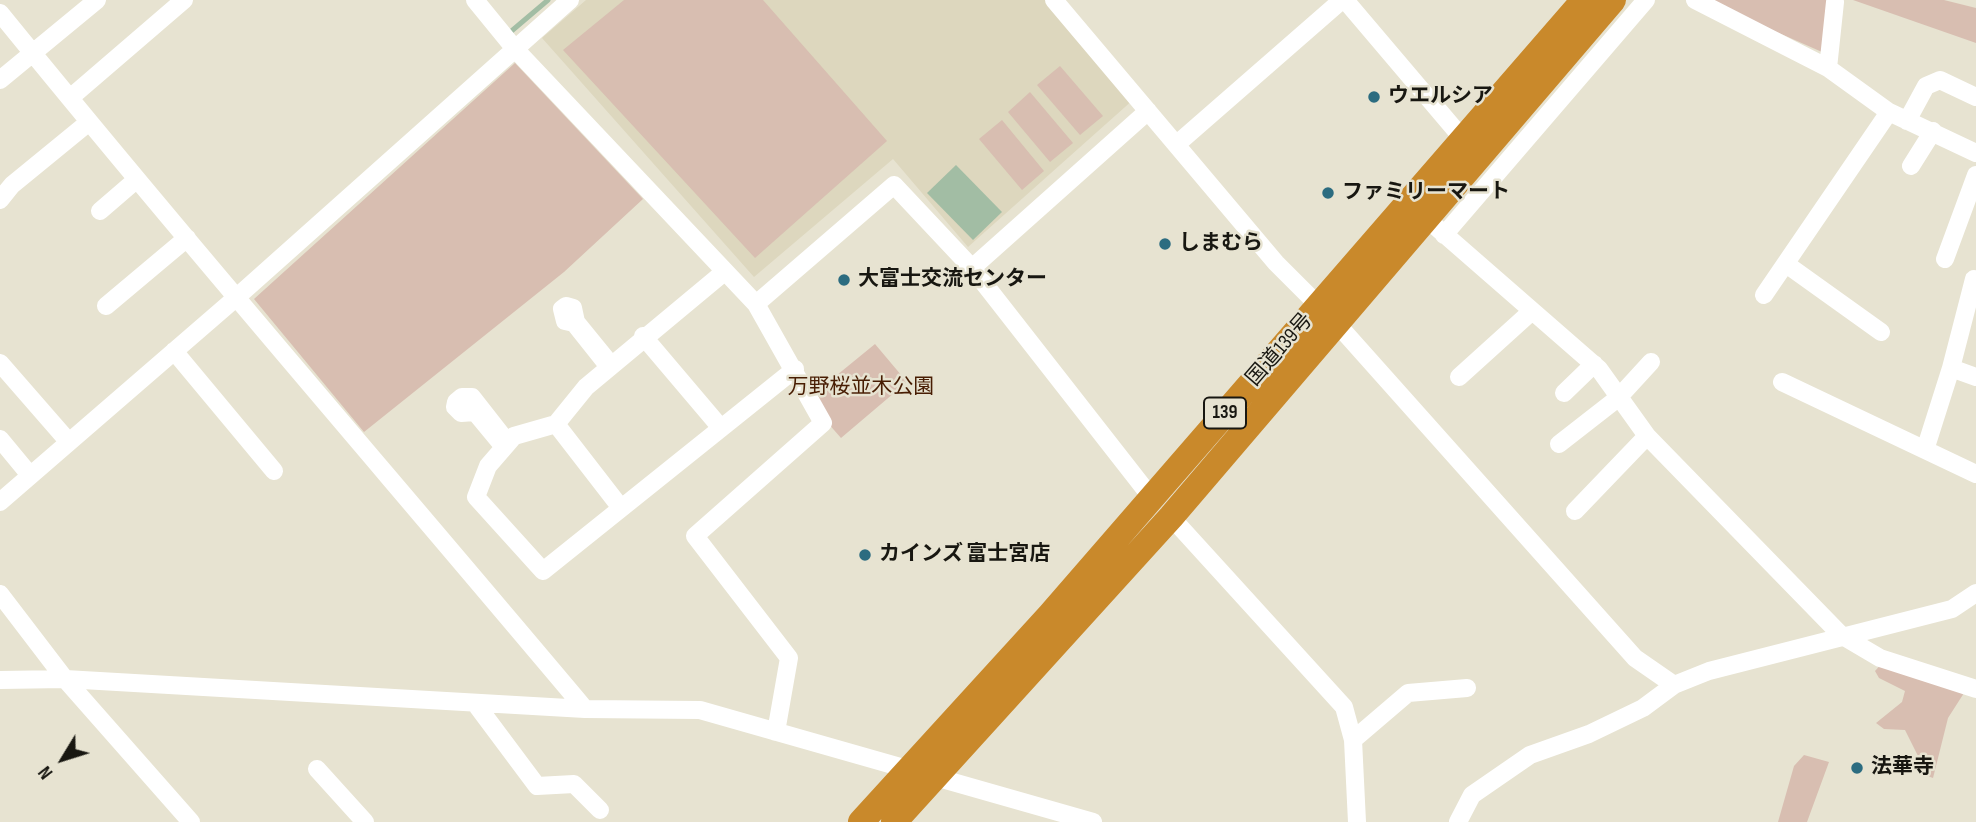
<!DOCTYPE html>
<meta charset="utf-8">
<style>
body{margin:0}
#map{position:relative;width:1976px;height:822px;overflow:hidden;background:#e7e3d1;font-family:"Sofia Sans Condensed",sans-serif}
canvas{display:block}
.north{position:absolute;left:28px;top:724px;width:70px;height:70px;-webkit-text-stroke:5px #e7e3d1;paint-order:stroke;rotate:232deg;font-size:19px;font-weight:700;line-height:28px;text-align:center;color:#181711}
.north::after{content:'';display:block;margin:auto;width:24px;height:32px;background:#181711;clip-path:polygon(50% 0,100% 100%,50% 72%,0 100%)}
</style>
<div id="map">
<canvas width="1976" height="822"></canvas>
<div class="north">N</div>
</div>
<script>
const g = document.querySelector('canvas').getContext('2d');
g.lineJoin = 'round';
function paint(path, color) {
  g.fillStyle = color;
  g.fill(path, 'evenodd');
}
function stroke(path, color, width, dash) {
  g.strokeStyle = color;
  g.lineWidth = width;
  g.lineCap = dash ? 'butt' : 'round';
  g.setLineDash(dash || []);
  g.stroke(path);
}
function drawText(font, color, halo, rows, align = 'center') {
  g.font = font + ' "Sofia Sans Condensed","Noto Sans JP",sans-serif';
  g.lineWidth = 5;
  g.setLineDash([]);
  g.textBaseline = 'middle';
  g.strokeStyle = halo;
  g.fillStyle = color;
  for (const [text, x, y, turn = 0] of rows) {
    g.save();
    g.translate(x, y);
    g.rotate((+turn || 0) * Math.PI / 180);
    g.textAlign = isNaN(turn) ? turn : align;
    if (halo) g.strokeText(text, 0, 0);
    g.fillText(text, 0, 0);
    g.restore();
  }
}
const built = new Path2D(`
 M 586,0 L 1049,0 L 1134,99 L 968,247 L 893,159 L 754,277 L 542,38 Z`);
const green = new Path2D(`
 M 624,0 L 763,0 L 887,141 L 755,258 L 563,50 Z
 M 1704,0 L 1827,0 L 1822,52 Z
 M 1853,0 L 1944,0 L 1976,8 L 1976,43 Z
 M 515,63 L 643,199 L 564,272 L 364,432 L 254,299 Z
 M 1060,66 L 1103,116 L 1080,135 L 1037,85 Z
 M 1030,92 L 1073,143 L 1050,162 L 1008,112 Z
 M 1002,120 L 1044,171 L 1022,190 L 979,139 Z
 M 875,344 L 907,382 L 841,438 L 827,422 L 815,393 Z
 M 1885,660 L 1964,693 L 1948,718 L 1933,778 L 1917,772 L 1921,762 L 1905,730 L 1884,729 L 1876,723 L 1902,702 L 1905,691 L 1879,678 L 1875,671 Z
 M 1804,755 L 1829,762 L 1807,822 L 1778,822 L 1794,766 Z`);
const water = new Path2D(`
 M 956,165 L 1002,212 L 973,240 L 927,193 Z`);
const stream = new Path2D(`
 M 508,34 L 548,0`);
const minor = new Path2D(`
 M 475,0 L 515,49 L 756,304 L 823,423 L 695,536 L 789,658 L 776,732
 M 1054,0 L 1276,263 L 1338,325 L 1635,658 L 1674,685
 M 1345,0 L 1463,139
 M 1695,0 L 1828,68 L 1889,112 L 1976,153
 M 0,13 C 191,248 390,477 585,709
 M 1828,68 L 1835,2
 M 0,80 L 97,0
 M 70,98 L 184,0
 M 1907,121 L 1926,86 L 1940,80 L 1976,97
 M 1177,144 L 1342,0
 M 1911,166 L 1933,131
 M 0,200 L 12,185 L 89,122
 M 100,211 L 136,180
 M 1427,219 L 1599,369 L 1647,436 L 1841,635 L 1880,658 L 1976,689
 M 1444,235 L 1646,0
 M 1945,259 L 1976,175
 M 1786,264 L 1881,332
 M 972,268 L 1148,111
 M 723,273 L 586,387 L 556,424 L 514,436 L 488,466 L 476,497 L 543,571 L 795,369
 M 1764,295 L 1889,112
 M 756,304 L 894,185 L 972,268 L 1151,497
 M 106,306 L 187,238
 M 643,336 L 721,428
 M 174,351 L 274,471
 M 0,363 L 68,441
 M 609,367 L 574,323 L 565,321 L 562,309 L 566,306 L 573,308 L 576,322 L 611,365
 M 1951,368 L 1976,377
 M 1459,377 L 1532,311
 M 1782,382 L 1976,474
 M 1564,393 L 1594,364
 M 556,424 L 621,508
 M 0,439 L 29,474
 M 1559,444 L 1618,398 L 1651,362
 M 504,447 L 475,412 L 461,413 L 455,407 L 456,402 L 462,397 L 472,397 L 508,443
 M 1925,450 L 1951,368 L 1974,279 L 1976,280
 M 0,502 L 238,296 L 570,0
 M 1575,511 L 1647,436
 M 1171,517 L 1344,707 L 1353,740 L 1357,822
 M 0,594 L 65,679 L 191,822
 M 0,680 L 65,679 L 585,709 L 700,710 L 1093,822
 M 475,703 L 537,786 L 574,784 L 600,810
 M 1353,740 L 1408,693 L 1467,688
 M 317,769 L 365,822
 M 1458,822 L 1472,795 L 1530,755 L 1589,734 L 1643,708 L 1674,685 L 1709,671 L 1952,609 L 1976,593`);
const highway = new Path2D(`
 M 861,822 L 1050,615 L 1584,0
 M 894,822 L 1171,517 L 1613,0`);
const markers = [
 [1374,97,7,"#2c6c80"],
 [1328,193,7,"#2c6c80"],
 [1165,244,7,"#2c6c80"],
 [844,280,7,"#2c6c80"],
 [865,555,7,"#2c6c80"],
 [1857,768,7,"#2c6c80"]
];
const shields = [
 [1225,413,42]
];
const shieldNames = [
 ["139",1225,413]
];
const poiNames = [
 ["ウエルシア",1388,97],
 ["ファミリーマート",1342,193],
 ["しまむら",1179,244],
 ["大富士交流センター",858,280],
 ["カインズ 富士宮店",879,555],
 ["法華寺",1871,768]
];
const streetNames = [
 ["国道139号",1280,350,-49]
];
const parkNames = [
 ["万野桜並木公園",861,388]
];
paint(built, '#ddd7be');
paint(green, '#d8beb1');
paint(water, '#a2bda4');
stroke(stream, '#a2bda4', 5);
stroke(minor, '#fff', 18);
stroke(highway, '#c9892b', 26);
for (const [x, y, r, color] of markers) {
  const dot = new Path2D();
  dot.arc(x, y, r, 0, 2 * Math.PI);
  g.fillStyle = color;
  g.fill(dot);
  stroke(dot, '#e7e3d1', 2.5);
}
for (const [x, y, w] of shields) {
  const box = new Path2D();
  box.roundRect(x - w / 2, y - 15.5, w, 31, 5);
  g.fillStyle = '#e7e3d1';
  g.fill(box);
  stroke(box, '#181711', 2);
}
drawText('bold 19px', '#181711', null, shieldNames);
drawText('bold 21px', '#181711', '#e7e3d1', poiNames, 'left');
drawText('21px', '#181711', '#e7e3d1', streetNames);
drawText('21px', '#481d03', '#e7e3d1', parkNames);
</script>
